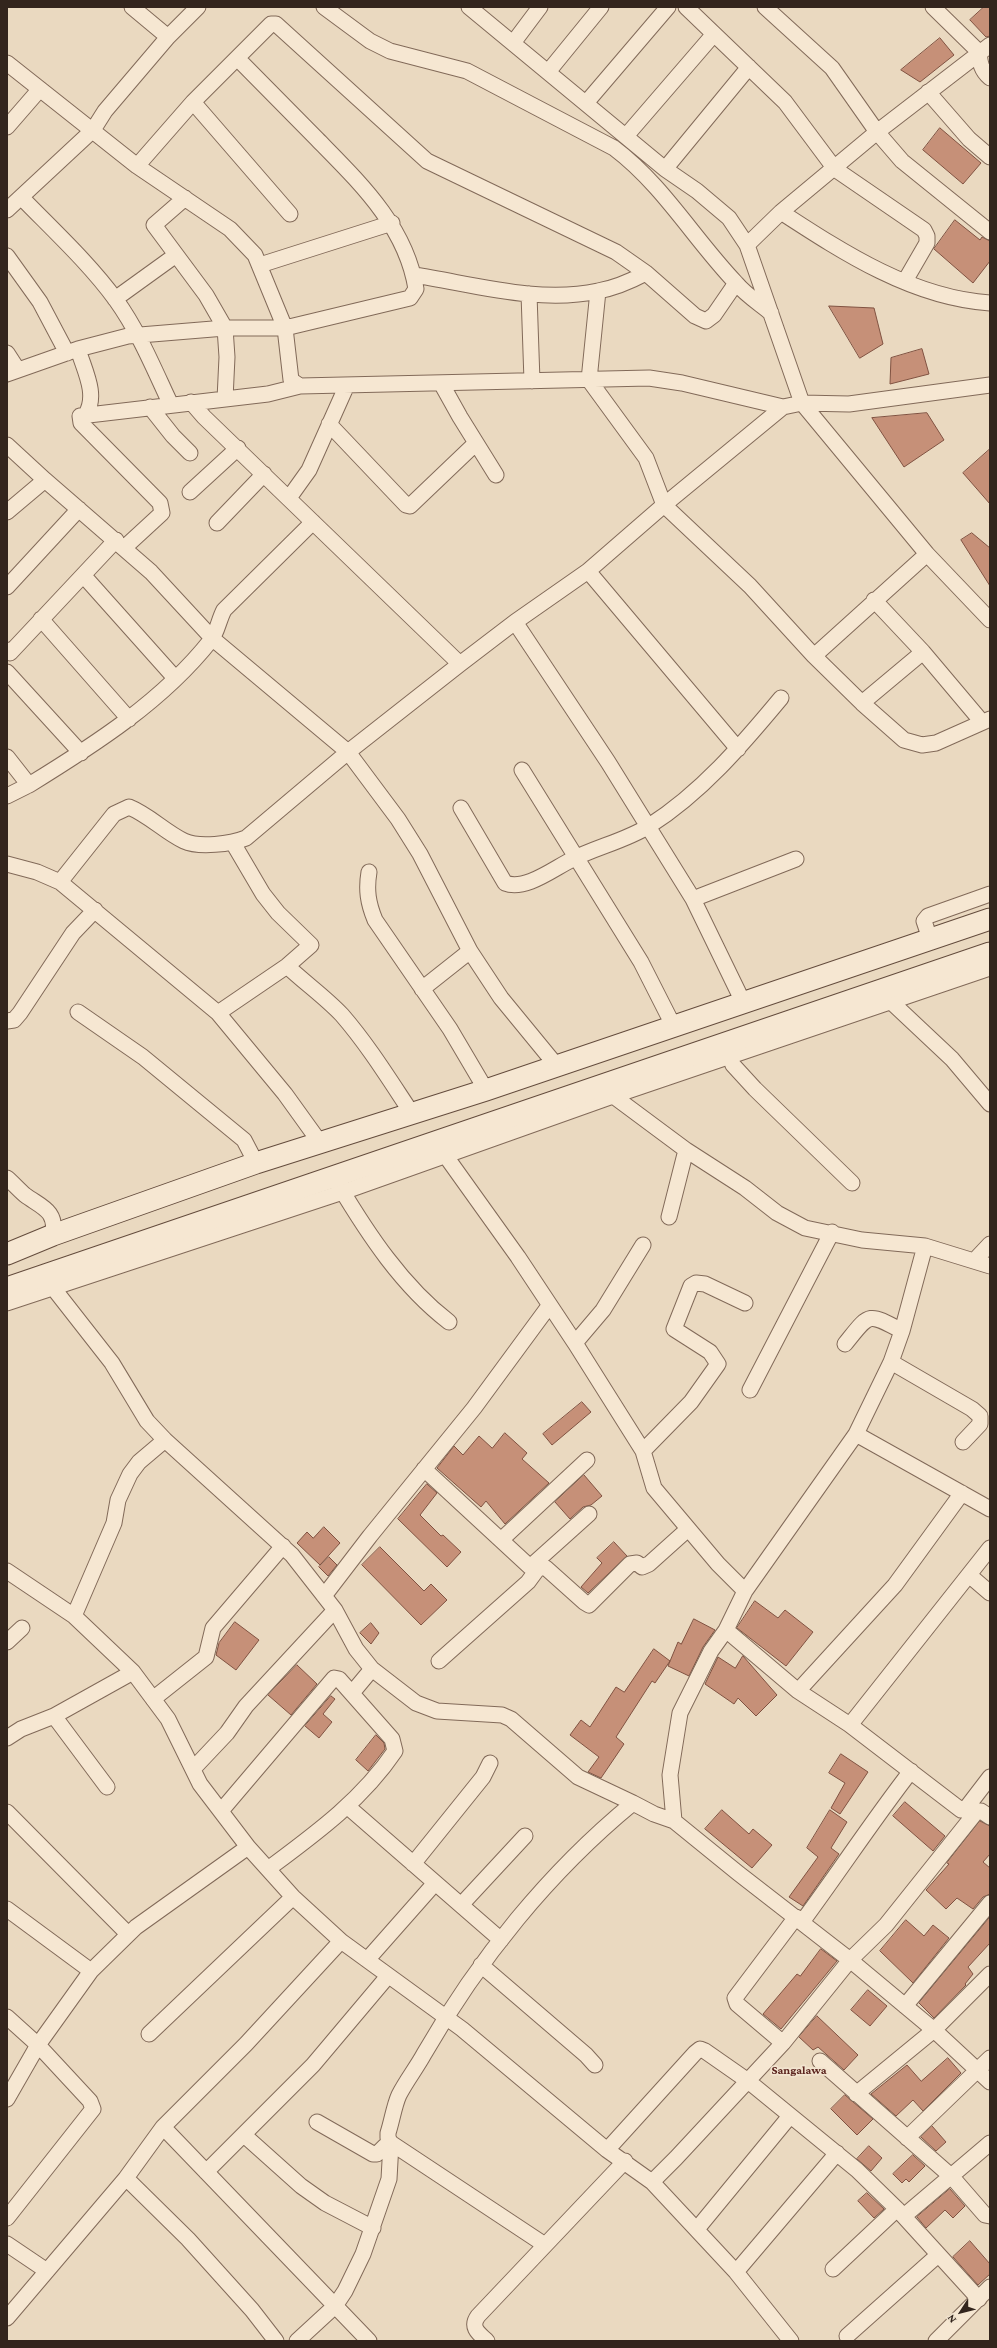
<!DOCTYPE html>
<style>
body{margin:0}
#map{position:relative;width:997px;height:2348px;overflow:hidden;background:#ead9c0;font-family:"Crimson Pro",serif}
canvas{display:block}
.frame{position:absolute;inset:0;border:8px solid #33251d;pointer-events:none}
.north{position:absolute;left:941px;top:2292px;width:40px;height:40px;-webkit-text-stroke:3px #f2e4cf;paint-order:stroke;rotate:234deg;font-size:11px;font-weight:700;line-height:16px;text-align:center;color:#33251d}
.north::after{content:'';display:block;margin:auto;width:14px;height:18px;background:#33251d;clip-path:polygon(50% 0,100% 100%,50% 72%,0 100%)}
</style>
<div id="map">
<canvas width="997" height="2348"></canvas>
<div class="frame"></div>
<div class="north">N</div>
</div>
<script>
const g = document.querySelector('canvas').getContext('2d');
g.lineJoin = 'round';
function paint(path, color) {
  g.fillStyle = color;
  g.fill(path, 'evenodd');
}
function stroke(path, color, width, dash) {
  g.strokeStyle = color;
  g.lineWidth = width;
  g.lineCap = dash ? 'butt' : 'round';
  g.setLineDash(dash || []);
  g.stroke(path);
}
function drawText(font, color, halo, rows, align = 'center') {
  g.font = font + ' "Crimson Pro",serif';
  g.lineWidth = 3.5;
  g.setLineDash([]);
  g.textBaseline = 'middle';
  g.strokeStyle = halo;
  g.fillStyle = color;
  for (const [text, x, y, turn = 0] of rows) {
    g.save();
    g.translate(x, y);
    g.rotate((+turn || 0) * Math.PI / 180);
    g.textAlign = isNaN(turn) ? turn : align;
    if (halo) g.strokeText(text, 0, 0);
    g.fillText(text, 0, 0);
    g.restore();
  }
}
const building = new Path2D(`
 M 984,7 L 990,7 L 990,36 L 986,37 L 970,20 Z
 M 940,38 L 954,55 L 920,82 L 901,70 Z
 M 940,128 L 981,163 L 963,184 L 923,150 Z
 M 955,220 L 980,240 L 982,237 L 990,241 L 990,261 L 973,283 L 934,249 Z
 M 829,306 L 874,308 L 883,344 L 860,358 Z
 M 922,349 L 929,374 L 890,384 L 891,358 Z
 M 927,413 L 944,440 L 904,467 L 872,418 Z
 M 990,449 L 990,504 L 963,473 Z
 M 972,533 L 990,548 L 990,586 L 961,540 Z
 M 582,1402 L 591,1412 L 552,1445 L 543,1434 Z
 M 505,1433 L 527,1453 L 522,1459 L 549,1483 L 505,1524 L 486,1501 L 481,1507 L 437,1468 L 454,1446 L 463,1455 L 479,1436 L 492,1448 Z
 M 584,1475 L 602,1496 L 591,1505 L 583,1507 L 570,1519 L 555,1502 Z
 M 427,1484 L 437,1493 L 420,1515 L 441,1536 L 443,1535 L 461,1552 L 447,1567 L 398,1519 Z
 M 324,1527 L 340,1543 L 320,1565 L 297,1543 L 307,1532 L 313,1538 Z
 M 614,1542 L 627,1556 L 588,1593 L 581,1587 L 602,1563 L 597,1558 Z
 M 380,1547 L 424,1591 L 431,1584 L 447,1600 L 421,1625 L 362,1565 Z
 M 329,1557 L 337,1565 L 328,1576 L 319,1567 Z
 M 755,1601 L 778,1618 L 785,1610 L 813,1632 L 786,1666 L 737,1628 Z
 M 694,1619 L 715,1630 L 703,1647 L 689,1676 L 668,1666 L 678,1642 L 681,1644 Z
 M 235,1622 L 259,1640 L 236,1670 L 216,1655 L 219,1643 Z
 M 371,1623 L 379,1633 L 371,1644 L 360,1633 Z
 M 654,1649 L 670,1661 L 655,1683 L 652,1681 L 616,1737 L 624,1744 L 601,1778 L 588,1772 L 599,1757 L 570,1735 L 581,1720 L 590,1727 L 616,1687 L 624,1692 Z
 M 743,1656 L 777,1695 L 756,1716 L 738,1698 L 734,1704 L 705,1684 L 718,1657 L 735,1668 Z
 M 297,1665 L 317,1684 L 291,1715 L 268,1695 Z
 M 331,1696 L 335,1699 L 323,1714 L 332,1722 L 319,1738 L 305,1726 Z
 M 376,1735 L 384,1743 L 385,1749 L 368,1771 L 356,1760 Z
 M 841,1754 L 868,1772 L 840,1814 L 831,1808 L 845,1783 L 829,1773 Z
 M 905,1802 L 945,1836 L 933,1851 L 893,1816 Z
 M 722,1810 L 749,1834 L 753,1829 L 772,1845 L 752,1868 L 705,1829 Z
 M 830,1810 L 847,1822 L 831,1848 L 839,1854 L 803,1906 L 789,1897 L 818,1857 L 807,1848 Z
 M 980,1821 L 990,1826 L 990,1854 L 983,1862 L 990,1868 L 990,1894 L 983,1897 L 973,1909 L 957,1898 L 946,1909 L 926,1890 L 949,1864 L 947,1863 Z
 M 990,1917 L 990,1943 L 968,1967 L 973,1974 L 965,1984 L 966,1985 L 934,2018 L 919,2003 Z
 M 906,1920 L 924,1936 L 933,1925 L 949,1938 L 913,1983 L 880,1951 Z
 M 821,1949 L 837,1961 L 781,2029 L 763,2014 L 797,1974 L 800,1976 Z
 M 868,1990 L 887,2006 L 870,2026 L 851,2010 Z
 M 817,2016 L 858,2055 L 844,2070 L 818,2047 L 813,2050 L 799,2037 Z
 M 948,2058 L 961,2073 L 923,2111 L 913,2100 L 896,2116 L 871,2094 L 907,2065 L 921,2081 Z
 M 845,2095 L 873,2119 L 857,2135 L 831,2109 Z
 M 932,2126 L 946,2142 L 936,2151 L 921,2137 Z
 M 869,2146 L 882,2158 L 871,2171 L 857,2159 Z
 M 913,2155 L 925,2166 L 909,2182 L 906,2179 L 902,2183 L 893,2174 Z
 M 950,2189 L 965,2206 L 953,2218 L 945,2210 L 926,2228 L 917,2217 Z
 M 867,2193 L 884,2209 L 874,2218 L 858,2201 Z
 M 970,2241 L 990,2264 L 990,2274 L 978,2285 L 953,2257 Z`);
const street = new Path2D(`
 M 132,7 L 168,37
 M 324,7 L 370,41 L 390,51 L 467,71 L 614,148 C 663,185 694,239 736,283 C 746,295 759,303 771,313
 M 469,7 L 665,169 L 697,191 L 729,218 L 747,245 L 802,403 L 927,554 L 990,620
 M 686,7 L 785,102 L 835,169 L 924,230 L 927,236 L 927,243 L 905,281
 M 765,7 L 832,68 L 877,132 L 902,161 L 990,232
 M 933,7 L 979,52 C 980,63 981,70 990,78
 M 513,43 L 540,7
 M 7,63 L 137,166 L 230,229 L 255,255 L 285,328 L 410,298 L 416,289 C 406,226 359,182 317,139 C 290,112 264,85 237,58
 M 548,72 L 601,7
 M 928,92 L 969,139 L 990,157
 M 193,102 L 290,214
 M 586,103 L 668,7
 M 7,127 L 40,89
 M 626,136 L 714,34
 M 137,166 L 193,102 L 271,24 L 276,24 L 427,161 L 616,252 L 646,273 L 695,316 L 706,321 L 714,315 L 736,283
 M 665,169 L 749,67
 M 21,197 C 53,230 89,263 116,300 C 139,332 154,369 171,405
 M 185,198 L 154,225 L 206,295 L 225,328 L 227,357 L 225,399
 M 7,210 L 93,130 L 105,111 L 168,37 L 198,7
 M 781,212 C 844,253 913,298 990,303
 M 747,245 L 781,212 L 877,132 L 990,45
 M 7,256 L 40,302 L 67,353
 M 260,265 L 392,223
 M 414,275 C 473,284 539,304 598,291 C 615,288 631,281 646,273
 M 598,291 L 589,380 L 646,458 L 664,505 L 750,586 L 814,656 L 862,703 L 904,740 L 922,745 L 936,743 L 990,719
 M 529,294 L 532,381
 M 115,299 L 176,255
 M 78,349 C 84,370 98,394 86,414
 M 7,353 L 18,370
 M 7,374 L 78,349 L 128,336 L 225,328 L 285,328 L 291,380 L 300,386 L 649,378 L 682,383 L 783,407 L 802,403 L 849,404 L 990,385
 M 441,383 L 460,417 L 496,475
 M 191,402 L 204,417 L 460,664
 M 150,407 L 173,436 L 190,453
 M 329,424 L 406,505 L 410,506 L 476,443
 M 7,445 L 45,480 L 151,572 L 213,639 L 348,752 L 398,819 L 420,854 L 470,951 L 501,998 L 556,1065
 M 190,492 L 238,448
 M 289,498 L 309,470 L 347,385
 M 7,512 L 45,480
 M 217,523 L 264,474
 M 124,548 L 162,513 L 160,503 L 81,423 L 80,416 L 268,394 L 300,386
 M 588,571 L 738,749
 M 83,575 L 175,678
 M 7,587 L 79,509
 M 874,600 L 923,652 L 982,722
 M 41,619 L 129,719
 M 515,622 L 608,762 L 693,899 L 744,1004
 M 7,650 L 10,653 L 116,540
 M 814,656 L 927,554
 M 7,672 L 81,753
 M 862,703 L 923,652
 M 7,757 L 29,785 C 94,745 163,701 211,640 C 217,633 219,619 224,610 L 313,522
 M 522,770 L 641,962 L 673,1025
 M 7,796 L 29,785
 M 461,808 L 505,883 C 525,891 553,869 571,860 C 596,847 625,841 649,826 C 701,793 742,745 781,698
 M 7,864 L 37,872 L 60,882 L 218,1013 L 285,1094 L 321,1144
 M 369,872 C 366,890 368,903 375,920 L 450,1029 L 486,1090
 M 60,882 L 114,814 L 129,807 C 149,815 165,832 184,841 C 199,848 231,844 246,838 L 348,752 L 460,664 L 515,622 L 588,571 L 664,505 L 783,407
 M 693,899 L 796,859
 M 930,939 L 924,921 L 928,916 L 990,894
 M 287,966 C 305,983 325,997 342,1015 C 368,1045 389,1079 411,1112
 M 422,989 L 470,951
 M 885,996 L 952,1059 L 990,1104
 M 78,1012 L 143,1057 L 244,1140 L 256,1163
 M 218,1013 L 287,966 L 311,945 L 278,913 L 263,894 L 233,843
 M 7,1021 L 14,1020 L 20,1013 L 73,933 L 95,910
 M 727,1049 L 733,1065 L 755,1089 L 852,1183
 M 608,1092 L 686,1150 L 745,1188 L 777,1213 L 805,1228 L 862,1240 L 925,1246 L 990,1266
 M 440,1148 L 518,1257 L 575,1343 L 643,1451 L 654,1488 L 718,1564 L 745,1591
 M 7,1178 C 13,1183 19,1190 25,1195 C 41,1207 57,1210 53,1235
 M 338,1184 C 368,1234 402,1286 449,1322
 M 669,1217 L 686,1150
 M 974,1261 L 990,1244
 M 47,1280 L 112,1363 L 147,1421 L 165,1440 L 292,1555 L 335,1610 L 356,1649 L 372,1669 L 416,1703 L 437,1711 L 502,1715 L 511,1719 L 578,1777 L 633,1803
 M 7,1303 L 343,1192 L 613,1096 L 990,968
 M 575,1343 L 603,1310 L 643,1245
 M 845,1344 C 870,1313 867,1312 902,1331
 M 891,1362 L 972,1409 L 980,1416 L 980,1424 L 963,1442
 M 750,1390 L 832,1232
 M 856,1434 L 990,1509
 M 643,1451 L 691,1402 L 718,1364 L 710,1352 L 674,1329 L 691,1286 L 696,1283 L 705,1284 L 745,1303
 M 424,1469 L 530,1567 L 546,1568 L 584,1602 L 589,1605 L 630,1564 L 637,1563 L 642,1567 L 649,1564 L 688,1529
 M 501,1540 L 587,1460
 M 530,1567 L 589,1514
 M 7,1571 L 74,1616 L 133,1672 L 168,1719 L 200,1784 L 248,1847 L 293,1897 L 341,1941 L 462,2029 L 607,2150 L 652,2182 L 736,2272 L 791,2341
 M 969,1575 L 990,1593
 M 324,1596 L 370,1536 L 474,1408 L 549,1306
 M 74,1616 L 114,1523 L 118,1500 L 130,1474 L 139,1462 L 165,1440
 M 726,1630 L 798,1691 L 850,1725 L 961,1810 L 967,1807 L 990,1777
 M 7,1642 L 22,1628
 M 439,1661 L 528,1582 L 539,1567
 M 798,1691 L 895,1585 L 962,1493
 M 352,1693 L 372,1669
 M 153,1699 L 206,1657 L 213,1628 L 283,1546
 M 54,1716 L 107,1787
 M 850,1725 L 990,1548
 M 7,1738 L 21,1729 L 54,1716 L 133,1672
 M 193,1769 L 227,1733 L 246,1706 L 335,1610
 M 347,1806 L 501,1940
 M 221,1811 L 334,1678 L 339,1679 L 392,1739 L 395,1751 C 362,1800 315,1834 268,1869
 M 7,1812 L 128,1934
 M 674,1821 L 670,1775 L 680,1713 L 711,1651 L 726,1630 L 745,1591 L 856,1434 L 891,1362 L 902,1331 L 925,1246
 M 413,1864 L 483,1777 L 490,1763
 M 461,1905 L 525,1836
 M 7,1909 L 91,1971
 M 802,1922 C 839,1872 873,1820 911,1771
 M 367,1960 L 435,1883
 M 481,1965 L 586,2055 L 595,2065
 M 905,2006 L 990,1903
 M 7,2017 L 38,2045 L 90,2101 L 93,2109 L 7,2218
 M 149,2034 L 293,1897
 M 783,2043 L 737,2004 L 735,1998 L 796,1917
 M 820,2061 L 952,2177 L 985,2215 L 990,2216
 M 856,2094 L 934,2030 L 990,1974
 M 7,2099 L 38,2045 L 91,1971 L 136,1927 L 248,1847
 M 317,2122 L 373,2154 L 377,2154 L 385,2146 L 392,2151
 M 163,2127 L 369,2341
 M 244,2135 L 301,2186 L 325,2203 L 373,2228
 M 907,2138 L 990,2058
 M 391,2143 L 545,2245
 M 607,2150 L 695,2053 L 700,2049 L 705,2051 L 748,2081 L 857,2170 L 897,2209 L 979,2299
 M 206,2172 L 313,2065 L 388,1976
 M 126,2178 L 188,2239 L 252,2310 L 276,2341
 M 652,2182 L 676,2158 L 783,2043 L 850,1960 L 886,1925 L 977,1811 L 981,1811 L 990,1817
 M 904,2216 L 990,2143
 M 697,2229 L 790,2116
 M 7,2244 L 47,2271
 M 833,2269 L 897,2209
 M 736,2272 L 837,2153
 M 7,2318 L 126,2178 L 163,2127 L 246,2044 L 341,1941
 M 847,2336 L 938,2255
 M 297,2341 L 335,2306 L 345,2291 L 363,2254 L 389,2179 L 391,2143 L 388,2138 L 388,2133 C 392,2121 394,2106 399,2095 C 406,2081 417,2067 424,2054 C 478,1960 549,1872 633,1803 L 654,1814 L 674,1821 L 738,1873 L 850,1960 L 934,2030 L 990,2082
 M 487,2341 C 478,2333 470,2327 478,2316 L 625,2161
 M 936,2341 L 990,2287`);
const secondary = new Path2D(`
 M 7,1254 L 53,1235 L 256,1163 L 486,1090 L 990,919
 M 7,1288 L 990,953`);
const quarterNames = [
 ["Sangalawa",799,2070]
];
paint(building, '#c69078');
stroke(building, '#805241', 1);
stroke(street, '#826a59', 17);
stroke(secondary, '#644c3d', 23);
stroke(street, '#f6e7d2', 15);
stroke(secondary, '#f6e7d2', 21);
drawText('bold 12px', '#5c251f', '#f2e4cf', quarterNames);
</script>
